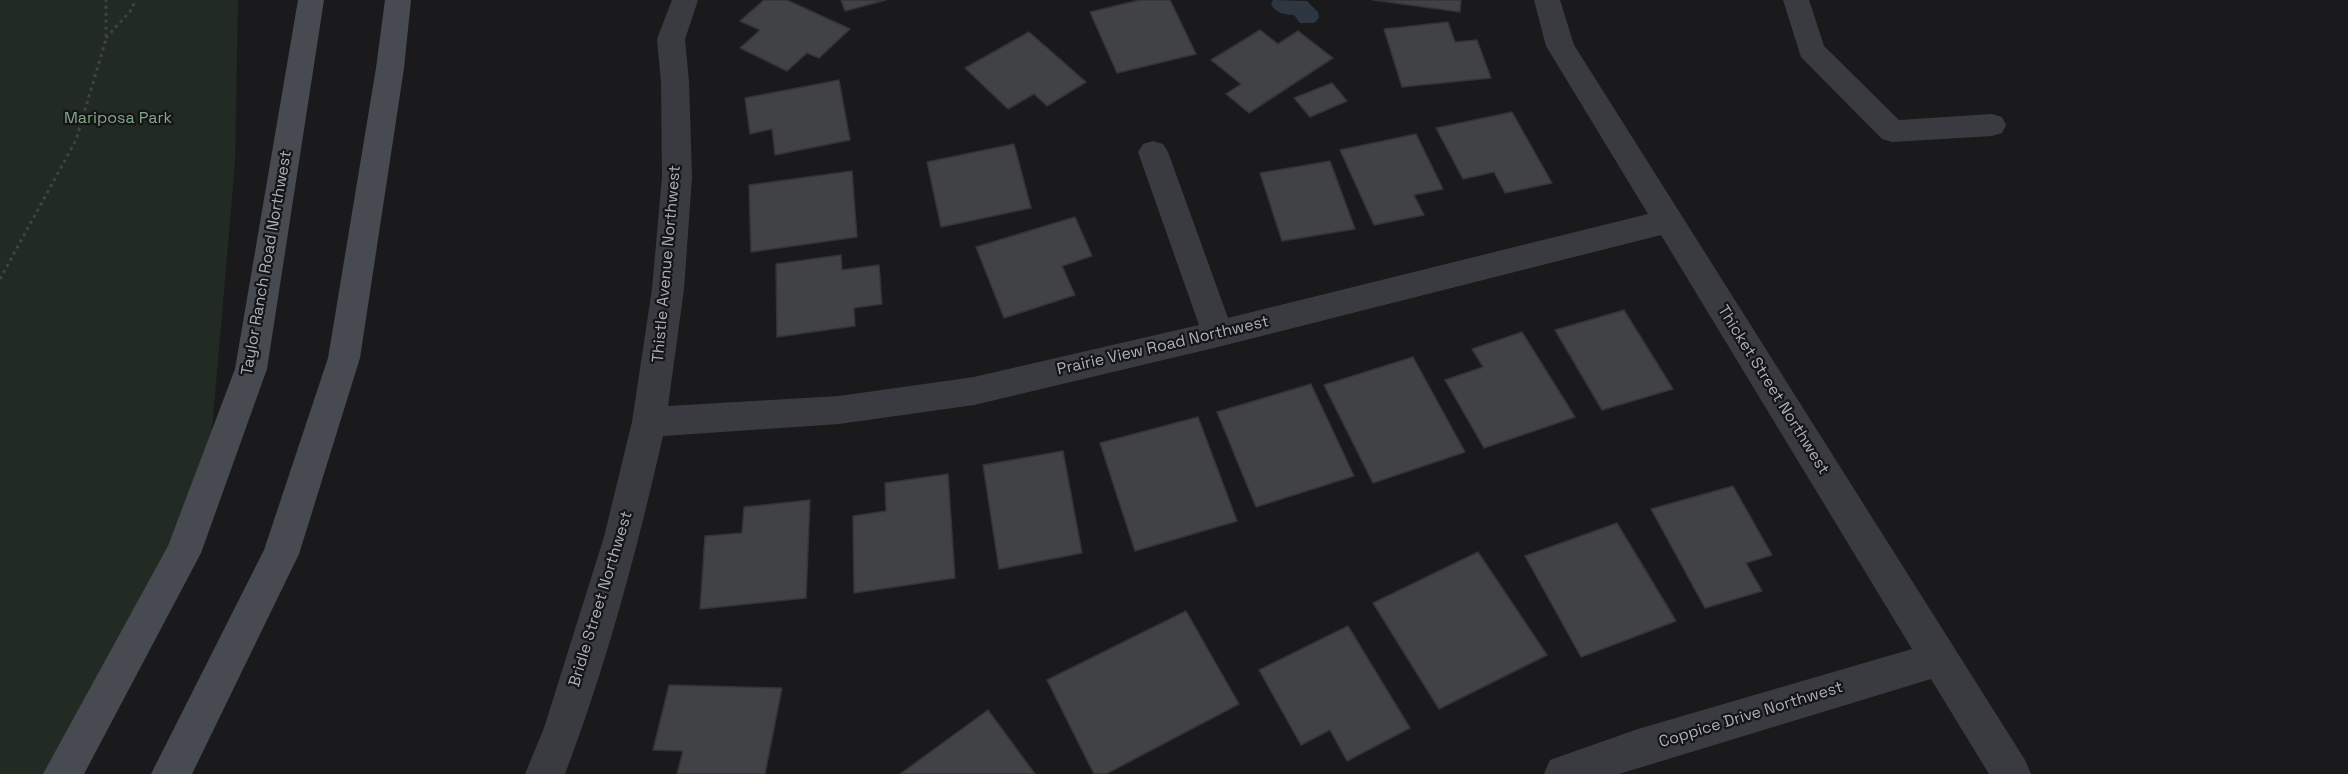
<!DOCTYPE html>
<style>
body{margin:0}
canvas{display:block;background:#1a1a1c}
</style>
<canvas width="2348" height="774"></canvas>
<script>
const g = document.querySelector('canvas').getContext('2d');
g.lineJoin = 'round';
function paint(path, color) {
  g.fillStyle = color;
  g.fill(path, 'evenodd');
}
function stroke(path, color, width, dash) {
  g.strokeStyle = color;
  g.lineWidth = width;
  g.lineCap = dash ? 'butt' : 'round';
  g.setLineDash(dash || []);
  g.stroke(path);
}
function drawText(font, color, halo, rows, align = 'center') {
  g.font = font + ' "Space Grotesk",sans-serif';
  g.lineWidth = 4.5;
  g.setLineDash([]);
  g.textBaseline = 'middle';
  g.strokeStyle = halo;
  g.fillStyle = color;
  for (const [text, x, y, turn = 0] of rows) {
    g.save();
    g.translate(x, y);
    g.rotate((+turn || 0) * Math.PI / 180);
    g.textAlign = isNaN(turn) ? turn : align;
    if (halo) g.strokeText(text, 0, 0);
    g.fillText(text, 0, 0);
    g.restore();
  }
}
const green = new Path2D(`
 M 0,0 L 238,0 L 235,163 L 207,488 L 55,774 L 0,774 Z`);
const water = new Path2D(`
 M 1273,0 L 1307,1 L 1318,12 L 1319,18 L 1314,23 L 1300,23 L 1294,15 C 1284,14 1276,14 1271,4 Z`);
const building = new Path2D(`
 M 764,0 L 787,0 L 850,29 L 819,58 L 807,53 L 787,71 L 740,48 L 760,30 L 740,21 Z
 M 841,0 L 886,0 L 845,11 Z
 M 1140,0 L 1170,0 L 1196,54 L 1117,73 L 1090,12 Z
 M 1373,0 L 1461,0 L 1460,12 Z
 M 1448,22 L 1455,42 L 1477,40 L 1491,78 L 1402,87 L 1384,29 Z
 M 1260,30 L 1278,44 L 1298,31 L 1333,58 L 1249,113 L 1226,94 L 1241,84 L 1211,60 Z
 M 1029,32 L 1086,82 L 1047,106 L 1034,94 L 1008,109 L 965,68 Z
 M 839,80 L 850,140 L 775,155 L 772,129 L 750,134 L 745,98 Z
 M 1332,83 L 1347,101 L 1310,117 L 1294,98 Z
 M 1512,112 L 1552,183 L 1505,193 L 1494,172 L 1463,179 L 1436,128 Z
 M 1416,134 L 1443,189 L 1414,195 L 1424,215 L 1374,225 L 1340,150 Z
 M 1014,144 L 1031,208 L 941,227 L 927,162 Z
 M 1330,161 L 1355,229 L 1282,241 L 1260,173 Z
 M 852,171 L 857,237 L 751,252 L 749,185 Z
 M 1075,217 L 1092,256 L 1062,266 L 1075,295 L 1004,318 L 976,247 Z
 M 841,255 L 842,270 L 879,265 L 882,304 L 854,308 L 855,326 L 777,337 L 776,264 Z
 M 1624,310 L 1673,389 L 1602,410 L 1555,330 Z
 M 1522,332 L 1575,417 L 1484,448 L 1445,380 L 1483,367 L 1472,349 Z
 M 1413,357 L 1465,452 L 1373,483 L 1324,385 Z
 M 1311,384 L 1354,476 L 1256,507 L 1217,412 Z
 M 1198,417 L 1237,521 L 1135,551 L 1100,443 Z
 M 1063,451 L 1082,553 L 999,569 L 983,465 Z
 M 948,474 L 955,578 L 854,593 L 853,516 L 886,511 L 885,483 Z
 M 1733,486 L 1772,555 L 1746,563 L 1762,591 L 1705,608 L 1651,509 Z
 M 810,500 L 806,598 L 700,609 L 705,536 L 742,533 L 744,507 Z
 M 1617,523 L 1676,621 L 1581,657 L 1525,556 Z
 M 1478,552 L 1547,655 L 1439,709 L 1373,603 Z
 M 1186,611 L 1239,704 L 1106,774 L 1094,774 L 1047,680 Z
 M 1348,626 L 1410,728 L 1347,761 L 1330,730 L 1301,745 L 1259,670 Z
 M 669,685 L 782,688 L 765,774 L 677,774 L 683,751 L 653,750 Z
 M 988,710 L 1035,774 L 900,774 Z`);
const path = new Path2D(`
 M 106,38 L 132,9 L 135,0
 M 0,279 L 76,140 L 106,39 L 106,0`);
const minor = new Path2D(`
 M 672,0 L 698,0 L 685,39 L 689,82 L 692,177 L 684,289 L 668,406 L 839,396 L 974,377 L 1199,325 L 1138,152 L 1143,144 L 1153,141 L 1163,144 L 1168,152 L 1228,318 L 1648,214 L 1546,46 L 1534,0 L 1560,0 L 1574,45 L 2025,760 L 2031,774 L 1989,774 L 1931,679 L 1619,774 L 1544,774 L 1550,760 L 1638,729 L 1912,649 L 1661,235 L 1218,347 L 974,405 L 839,424 L 663,436 C 637,550 607,664 565,774 L 525,774 L 544,728 L 604,537 L 632,422 L 652,289 L 662,177 L 661,82 L 657,39 Z
 M 1783,0 L 1809,0 L 1824,46 L 1899,120 L 1992,114 L 2002,117 L 2006,125 L 2002,133 L 1992,136 L 1892,142 L 1882,139 L 1801,57 Z`);
const secondary = new Path2D(`
 M 298,0 L 324,0 L 267,369 L 201,553 L 84,774 L 43,774 L 168,546 L 235,369 Z
 M 385,0 L 411,0 L 404,68 L 360,358 L 299,554 L 192,774 L 151,774 L 264,550 L 328,358 L 376,68 Z`);
const parkNames = [
 ["Mariposa Park",118,119]
];
const streetNames = [
 ["Taylor Ranch Road Northwest",267,263,-80],
 ["Thistle Avenue Northwest",667,264,-85],
 ["Prairie View Road Northwest",1163,346,-13],
 ["Thicket Street Northwest",1773,390,58],
 ["Bridle Street Northwest",601,599,-73],
 ["Coppice Drive Northwest",1751,715,-17]
];
paint(green, '#212b23');
paint(water, '#2e3741');
paint(building, '#414246');
stroke(building, '#343338', 1.5);
stroke(path, '#404248', 3, [3, 4]);
paint(minor, '#3a3b41');
paint(secondary, '#484a51');
drawText('16px', '#82a888', '#151417', parkNames);
drawText('16px', '#acafbc', '#151417', streetNames);
</script>
